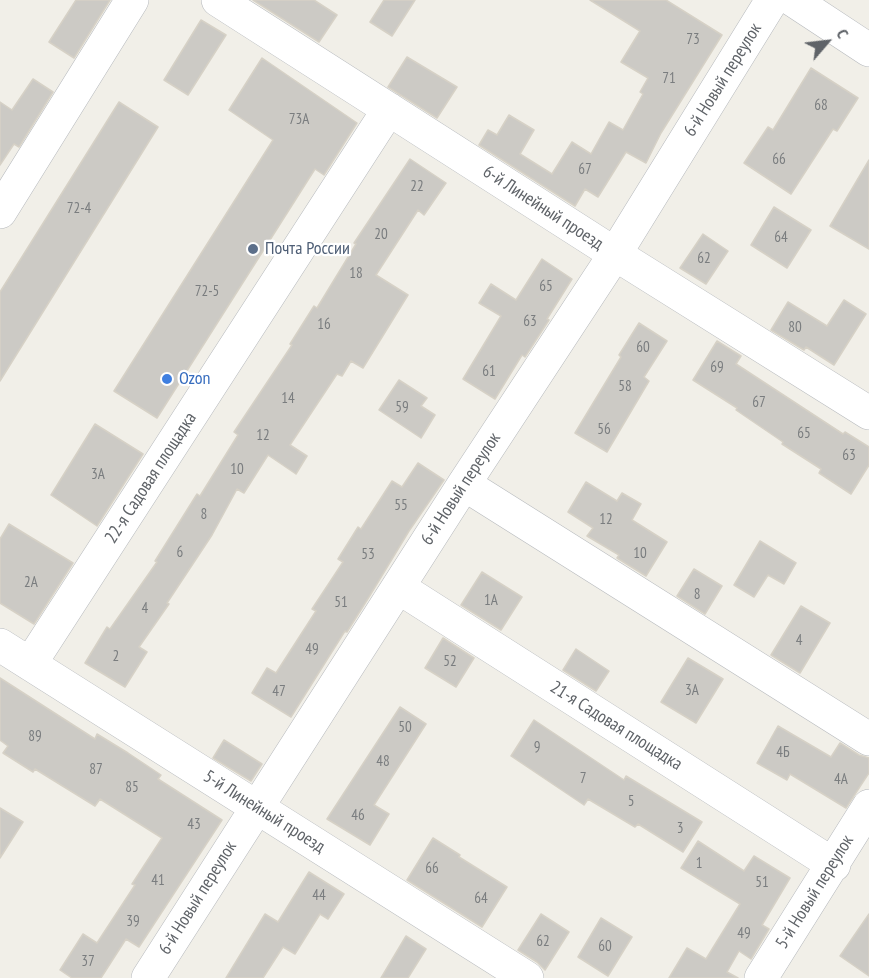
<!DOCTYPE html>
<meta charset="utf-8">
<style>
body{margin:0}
#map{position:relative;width:869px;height:978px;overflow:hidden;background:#f1efe8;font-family:"PT Sans Narrow",sans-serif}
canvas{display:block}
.north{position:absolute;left:797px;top:12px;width:60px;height:60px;-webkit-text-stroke:4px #fff;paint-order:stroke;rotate:62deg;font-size:16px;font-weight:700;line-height:24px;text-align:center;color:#5f6368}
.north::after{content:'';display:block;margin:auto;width:21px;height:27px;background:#5f6368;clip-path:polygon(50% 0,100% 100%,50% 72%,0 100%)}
</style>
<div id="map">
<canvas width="869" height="978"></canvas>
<div class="north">С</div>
</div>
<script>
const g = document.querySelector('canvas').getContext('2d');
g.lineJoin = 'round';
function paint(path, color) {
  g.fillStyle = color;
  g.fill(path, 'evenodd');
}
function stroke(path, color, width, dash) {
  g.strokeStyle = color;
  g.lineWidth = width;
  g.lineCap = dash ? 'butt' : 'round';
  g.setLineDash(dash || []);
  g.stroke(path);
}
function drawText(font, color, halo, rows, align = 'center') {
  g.font = font + ' "PT Sans Narrow",sans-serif';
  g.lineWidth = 4.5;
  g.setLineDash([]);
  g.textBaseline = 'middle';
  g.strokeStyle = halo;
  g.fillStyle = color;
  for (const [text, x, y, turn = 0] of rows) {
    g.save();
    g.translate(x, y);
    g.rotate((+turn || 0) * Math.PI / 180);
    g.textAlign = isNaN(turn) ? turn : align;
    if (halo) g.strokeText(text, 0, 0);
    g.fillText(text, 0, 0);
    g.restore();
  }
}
const building = new Path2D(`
 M 76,0 L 110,0 L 74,58 L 49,42 Z
 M 253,0 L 314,0 L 337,15 L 319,42 Z
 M 384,0 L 415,0 L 392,36 L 370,22 Z
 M 590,0 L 666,0 L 722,35 L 661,133 L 646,163 L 626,152 L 598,197 L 585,189 L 575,206 L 479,145 L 488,130 L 497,135 L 509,115 L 534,130 L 520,154 L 552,174 L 572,142 L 591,154 L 609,122 L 623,130 L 643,94 L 640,92 L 648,78 L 621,62 L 640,31 Z
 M 201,20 L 226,35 L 188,95 L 164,80 Z
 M 407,57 L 457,87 L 437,118 L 388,87 Z
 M 262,58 L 357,123 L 324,175 L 315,169 L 157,418 L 114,391 L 273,140 L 229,110 Z
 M 811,68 L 858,98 L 837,131 L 833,129 L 791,194 L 744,163 L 768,127 L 773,130 Z
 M 33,79 L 53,92 L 19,147 L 14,144 L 0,165 L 0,102 L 12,110 Z
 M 119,102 L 158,127 L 0,381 L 0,292 Z
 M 410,159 L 446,183 L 424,215 L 418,210 L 376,275 L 408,295 L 363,368 L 351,361 L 342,376 L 337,374 L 290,445 L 307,456 L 296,474 L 268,455 L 244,493 L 237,489 L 212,535 L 167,603 L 169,604 L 139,647 L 147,652 L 125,687 L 85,663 L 107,627 L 110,629 L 157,562 L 155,561 L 197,494 L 200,496 L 238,435 L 234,432 L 292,345 L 290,344 L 314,306 L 317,308 L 356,244 L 354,243 Z
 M 869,160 L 869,249 L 830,226 Z
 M 774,207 L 811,230 L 787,268 L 751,245 Z
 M 703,234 L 728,251 L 706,284 L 680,268 Z
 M 542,259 L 572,279 L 547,319 L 549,320 L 525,357 L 522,355 L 495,399 L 463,379 L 501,316 L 479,303 L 491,284 L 516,300 Z
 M 844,300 L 866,314 L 834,365 L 806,347 L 804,350 L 771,330 L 788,302 L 827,326 Z
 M 639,323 L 667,341 L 644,377 L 649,381 L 607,452 L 575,433 L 621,357 L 619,355 Z
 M 717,341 L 741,356 L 736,364 L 843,434 L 845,432 L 869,447 L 869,465 L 851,494 L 819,473 L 821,469 L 782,444 L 783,442 L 736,410 L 737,408 L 693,380 Z
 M 399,380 L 427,398 L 421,406 L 435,415 L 421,438 L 379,410 Z
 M 95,424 L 143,454 L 97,526 L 51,495 Z
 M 418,463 L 444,480 L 409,531 L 369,597 L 347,632 L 345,631 L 291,717 L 252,693 L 267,668 L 276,673 L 316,611 L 312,609 L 343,562 L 338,559 L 358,527 L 361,529 L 392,481 L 402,487 Z
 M 586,482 L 617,501 L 622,493 L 641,504 L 632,520 L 667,542 L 646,576 L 617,558 L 619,555 L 587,536 L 593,528 L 568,512 Z
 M 9,524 L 73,563 L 34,624 L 0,603 L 0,539 Z
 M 760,541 L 796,563 L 784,584 L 768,575 L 754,597 L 734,585 Z
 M 694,569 L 722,586 L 705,614 L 677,596 Z
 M 482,572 L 522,597 L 501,630 L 461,605 Z
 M 801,606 L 830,623 L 800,673 L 771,655 Z
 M 443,638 L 474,658 L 456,687 L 425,668 Z
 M 576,649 L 609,671 L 596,691 L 563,670 Z
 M 688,658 L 723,679 L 696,723 L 661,702 Z
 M 0,678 L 95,739 L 97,734 L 128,753 L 161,775 L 158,779 L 222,820 L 139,947 L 126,939 L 101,978 L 72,978 L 60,970 L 83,934 L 97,943 L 135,885 L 132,884 L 162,838 L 100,799 L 95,806 L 35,769 L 33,772 L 3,753 L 8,746 L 0,740 Z
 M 400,707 L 426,724 L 374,805 L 389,814 L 370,845 L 327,819 Z
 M 534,720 L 624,780 L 626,776 L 702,822 L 683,852 L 638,824 L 635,827 L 588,799 L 584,805 L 511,756 Z
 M 778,726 L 831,757 L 840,743 L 859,755 L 869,758 L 869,773 L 846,808 L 790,774 L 787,780 L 757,763 Z
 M 224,740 L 262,764 L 251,781 L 213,758 Z
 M 0,808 L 23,822 L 0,858 Z
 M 433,838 L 460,855 L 459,857 L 507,887 L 482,927 L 407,880 Z
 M 698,841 L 744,871 L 754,856 L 790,878 L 762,925 L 769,929 L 751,959 L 739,951 L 727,972 L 738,978 L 669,978 L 687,948 L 706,959 L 740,904 L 681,868 Z
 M 309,872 L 344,894 L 328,919 L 320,914 L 295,954 L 283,947 L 263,978 L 226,978 L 265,914 L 278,922 Z
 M 541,914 L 569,932 L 545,970 L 537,962 L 518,950 Z
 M 869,914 L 869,976 L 840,956 Z
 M 601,918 L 632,937 L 608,976 L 578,957 Z
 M 406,936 L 426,949 L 408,978 L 381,978 Z`);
const minor = new Path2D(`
 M 218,0 L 615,254 L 869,413
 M 793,0 L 869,50
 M 0,212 L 132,0
 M 464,484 L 869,739
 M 398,587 L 834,865
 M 0,645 L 527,978
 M 30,664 L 389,109
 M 148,978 L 464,484 L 615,254 L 772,0
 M 761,978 L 869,806`);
const markers = [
 [253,249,6,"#5c6f8a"],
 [167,379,6,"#3f7fe0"]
];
const numberNames = [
 ["73",693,40],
 ["71",669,79],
 ["68",821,106],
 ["73А",299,120],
 ["66",779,160],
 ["67",585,170],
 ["22",417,187],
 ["72-4",79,209],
 ["20",381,235],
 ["64",781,238],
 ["62",704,259],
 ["18",356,274],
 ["65",546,287],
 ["72-5",207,292],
 ["63",530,322],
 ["16",324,325],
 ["80",795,328],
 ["60",643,348],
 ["69",717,368],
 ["61",489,372],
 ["58",625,387],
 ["14",288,399],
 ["67",759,403],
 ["59",402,408],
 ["56",604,430],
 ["65",804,434],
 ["12",263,436],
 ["63",849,456],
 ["10",237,470],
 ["3А",98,475],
 ["55",401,506],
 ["8",204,515],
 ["12",606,520],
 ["6",180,553],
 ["10",640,554],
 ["53",368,555],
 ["2А",31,583],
 ["8",697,595],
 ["1А",491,601],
 ["51",341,603],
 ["4",145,609],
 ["4",799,641],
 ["49",312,650],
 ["2",116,657],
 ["52",450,662],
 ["3А",692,691],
 ["47",279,692],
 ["50",405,728],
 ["89",35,737],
 ["9",537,748],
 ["4Б",783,753],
 ["48",383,762],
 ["87",96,770],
 ["7",583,779],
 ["4А",841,780],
 ["85",132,788],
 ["5",631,802],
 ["46",358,816],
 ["43",194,825],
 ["3",680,829],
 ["1",699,864],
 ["66",432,869],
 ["41",158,881],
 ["51",762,883],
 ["44",319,896],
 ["64",481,899],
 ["39",133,922],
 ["49",744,934],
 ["62",543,942],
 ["60",605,947],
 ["37",88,962]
];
const streetNames = [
 ["6-й Новый переулок",723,80,-58],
 ["6-й Линейный проезд",543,208,33],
 ["22-я Садовая площадка",151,478,-57],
 ["6-й Новый переулок",461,489,-57],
 ["21-я Садовая площадка",616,726,32],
 ["5-й Линейный проезд",264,812,32],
 ["5-й Новый переулок",815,892,-58],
 ["6-й Новый переулок",198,898,-58]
];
const serviceNames = [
 ["Почта России",265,249]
];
const shopNames = [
 ["Ozon",179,379]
];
paint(building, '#cccac5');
stroke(building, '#d6d1c6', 1.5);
stroke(minor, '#b5b8bc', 34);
stroke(minor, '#fff', 33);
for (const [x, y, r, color] of markers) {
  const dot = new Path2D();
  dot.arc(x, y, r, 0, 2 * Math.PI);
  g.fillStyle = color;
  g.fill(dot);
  stroke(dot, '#fff', 2);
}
drawText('15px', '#7a7d7f', null, numberNames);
drawText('18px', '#5f6368', '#fff', streetNames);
drawText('18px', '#4e5e75', '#fff', serviceNames, 'left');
drawText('18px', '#366cbe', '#fff', shopNames, 'left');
</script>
